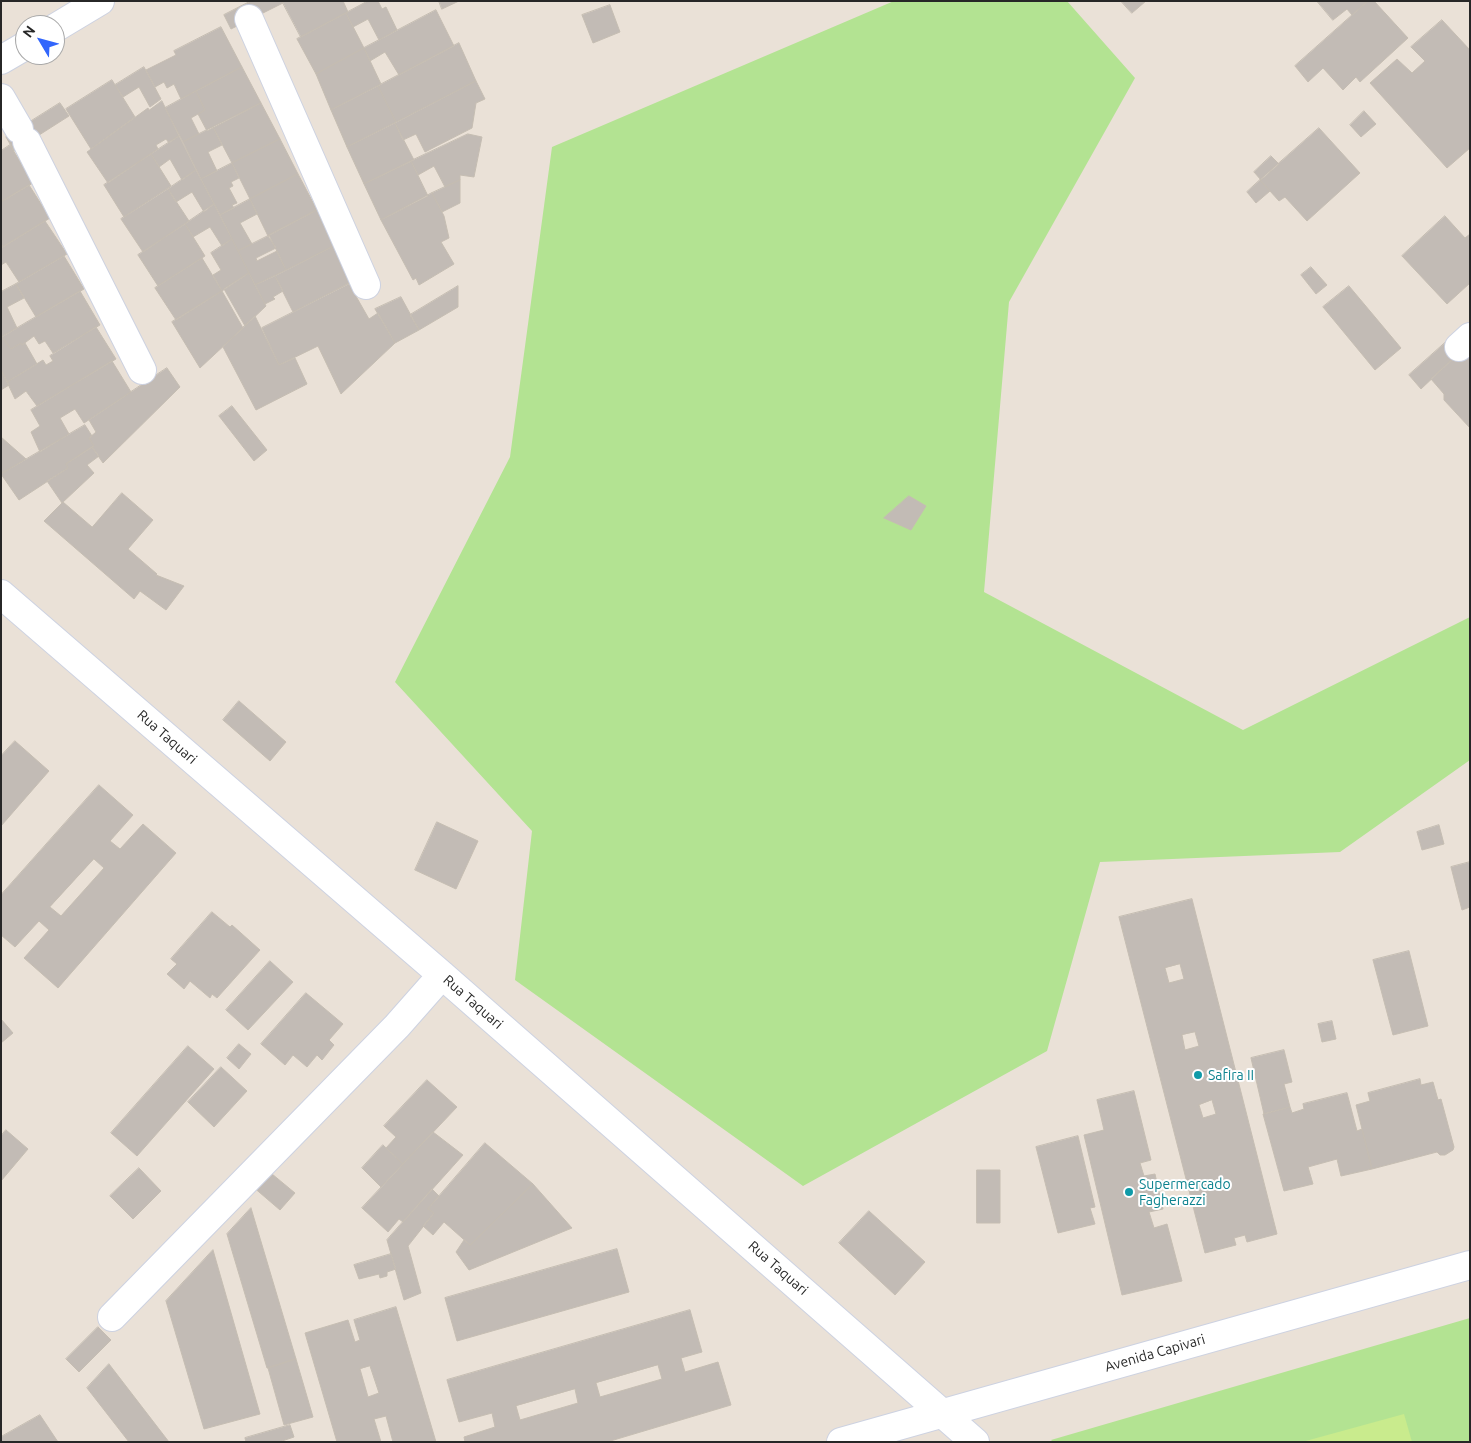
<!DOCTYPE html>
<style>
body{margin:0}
#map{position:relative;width:1471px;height:1443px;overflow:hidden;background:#eae1d7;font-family:Ubuntu,sans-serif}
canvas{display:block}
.frame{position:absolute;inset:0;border:2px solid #272727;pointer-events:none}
.north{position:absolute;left:15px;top:15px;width:50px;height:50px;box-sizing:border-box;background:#fff;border:1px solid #a9a9a9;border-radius:50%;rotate:307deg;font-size:14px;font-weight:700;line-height:20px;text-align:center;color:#272727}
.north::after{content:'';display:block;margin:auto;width:18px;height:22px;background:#3266fc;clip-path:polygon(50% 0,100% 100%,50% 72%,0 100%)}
</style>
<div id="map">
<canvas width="1471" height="1443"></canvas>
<div class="frame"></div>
<div class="north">N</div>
</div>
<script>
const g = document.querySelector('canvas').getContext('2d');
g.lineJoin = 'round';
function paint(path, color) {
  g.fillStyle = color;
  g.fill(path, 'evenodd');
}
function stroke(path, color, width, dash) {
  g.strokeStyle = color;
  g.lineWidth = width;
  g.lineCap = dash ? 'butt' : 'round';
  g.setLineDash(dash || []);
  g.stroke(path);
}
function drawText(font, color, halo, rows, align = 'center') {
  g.font = font + ' Ubuntu,sans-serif';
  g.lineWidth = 4;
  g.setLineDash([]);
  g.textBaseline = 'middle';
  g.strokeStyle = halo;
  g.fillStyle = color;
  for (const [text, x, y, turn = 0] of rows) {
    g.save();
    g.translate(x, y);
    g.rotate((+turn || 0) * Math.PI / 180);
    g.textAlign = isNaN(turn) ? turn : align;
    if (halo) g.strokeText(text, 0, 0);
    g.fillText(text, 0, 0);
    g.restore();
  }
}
const green = new Path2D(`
 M 894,1 L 1067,1 L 1135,78 L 1009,302 L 984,592 L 1243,730 L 1470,617 L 1470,760 L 1340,852 L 1100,862 L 1047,1051 L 803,1186 L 515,980 L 532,831 L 395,682 L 510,457 L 552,147 Z
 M 1470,1318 L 1470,1442 L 1053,1442 L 1051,1440 Z`);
const pitch = new Path2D(`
 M 1404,1414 L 1412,1442 L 1302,1442 Z`);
const building = new Path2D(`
 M 251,1 L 282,1 L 283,3 L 231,29 L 224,15 Z
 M 282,1 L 343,1 L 348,12 L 301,37 Z
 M 368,1 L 378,1 L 382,9 L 386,7 L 397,30 L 379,40 L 368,19 L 353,27 L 346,13 Z
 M 439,1 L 459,1 L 442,9 Z
 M 1121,1 L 1146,1 L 1132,13 Z
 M 1317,1 L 1368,1 L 1352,15 L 1347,9 L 1333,20 Z
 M 1368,1 L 1374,1 L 1408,38 L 1360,82 L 1356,77 L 1343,90 L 1323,68 L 1308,82 L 1295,66 Z
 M 610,5 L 620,32 L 593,43 L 582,15 Z
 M 436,10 L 454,46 L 399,75 L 385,52 L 370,61 L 364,48 Z
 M 346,13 L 364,48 L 316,74 L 297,39 Z
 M 1442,20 L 1470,50 L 1470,148 L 1447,168 L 1370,83 L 1397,59 L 1412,73 L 1425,61 L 1411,47 Z
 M 221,27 L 242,67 L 181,99 L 174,84 L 167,88 L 164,82 L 155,87 L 146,70 L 176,55 L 174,51 Z
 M 459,43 L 476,81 L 396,122 L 378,86 Z
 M 364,48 L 381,84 L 331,110 L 316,74 Z
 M 144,67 L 161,99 L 150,107 L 139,87 L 123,97 L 115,85 Z
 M 242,67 L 261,103 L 207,131 L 198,114 L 205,110 L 196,91 Z
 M 112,80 L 135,117 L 91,149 L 66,109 Z
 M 476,81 L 485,99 L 476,103 L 472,128 L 425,152 L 416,134 L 403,140 L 395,123 Z
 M 378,86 L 396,122 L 347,147 L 331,110 Z
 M 196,91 L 205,110 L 191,118 L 199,134 L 183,142 L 165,108 Z
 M 162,101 L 179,136 L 169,143 L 166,139 L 156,145 L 158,149 L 108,183 L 87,152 L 148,108 L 149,110 Z
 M 60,103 L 69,116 L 14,151 L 6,137 Z
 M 261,103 L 280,139 L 232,163 L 213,127 Z
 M 1364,111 L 1376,124 L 1361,137 L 1350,125 Z
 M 395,123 L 414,160 L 364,184 L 347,147 Z
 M 213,127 L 222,145 L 208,152 L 217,171 L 201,179 L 183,142 Z
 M 1319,128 L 1360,173 L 1307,221 L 1285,197 L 1279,201 L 1260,180 Z
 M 468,134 L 482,137 L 474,177 L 460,175 L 460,180 L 445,187 L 434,166 L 418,175 L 411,161 Z
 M 179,136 L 196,170 L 182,180 L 170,159 L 159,167 L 151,154 Z
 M 280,139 L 298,174 L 250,199 L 232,163 Z
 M 10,145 L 33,183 L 1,202 L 1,151 Z
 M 151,154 L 171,186 L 124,217 L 104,185 Z
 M 1271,156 L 1279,164 L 1261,180 L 1254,172 Z
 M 411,161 L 428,196 L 381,220 L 364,184 Z
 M 232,163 L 239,178 L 231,182 L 233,186 L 229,188 L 237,203 L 232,205 L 234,208 L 220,215 L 201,179 Z
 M 196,170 L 214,204 L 204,212 L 192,192 L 176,202 L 168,189 Z
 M 298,174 L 317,210 L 268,236 L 250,199 Z
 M 460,180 L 460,203 L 442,212 L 432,193 Z
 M 1260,180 L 1270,191 L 1256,203 L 1247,192 Z
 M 29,185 L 50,218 L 3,247 L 1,243 L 1,202 Z
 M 168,189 L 189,221 L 143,252 L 121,219 Z
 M 432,193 L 444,216 L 449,238 L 441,242 L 454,264 L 419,285 L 416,278 L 413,280 L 381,220 Z
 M 250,199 L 257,214 L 240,223 L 252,244 L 238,251 L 220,215 Z
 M 214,204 L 232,239 L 222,246 L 210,227 L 193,237 L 185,224 Z
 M 317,210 L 334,246 L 286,270 L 269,235 Z
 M 1445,216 L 1465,238 L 1470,234 L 1470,283 L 1447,304 L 1402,256 Z
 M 45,221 L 67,254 L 19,282 L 6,262 L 1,265 L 1,248 Z
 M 185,224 L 205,256 L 158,286 L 138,255 Z
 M 268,236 L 276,248 L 256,258 L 257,261 L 277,251 L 286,270 L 255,285 L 238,251 Z
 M 232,239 L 249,273 L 222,291 L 213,275 L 221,270 L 211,253 Z
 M 334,246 L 353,281 L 293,312 L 275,276 Z
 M 64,256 L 84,289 L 36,317 L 16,284 Z
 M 202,258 L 222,291 L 176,320 L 155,288 Z
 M 1311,267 L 1327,285 L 1316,294 L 1301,275 Z
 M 249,273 L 266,306 L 245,326 L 224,289 Z
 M 275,276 L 283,291 L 273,297 L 275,299 L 265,304 L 255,285 Z
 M 16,284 L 24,298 L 7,307 L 17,328 L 1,337 L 1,292 Z
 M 349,284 L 369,319 L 378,313 L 395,343 L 341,394 L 318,346 L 279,365 L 262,328 Z
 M 458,286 L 458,307 L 419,330 L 410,315 Z
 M 1349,286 L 1401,348 L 1375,370 L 1323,307 Z
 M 80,291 L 100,325 L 53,353 L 45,341 L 39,344 L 34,336 L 22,345 L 21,343 L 11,349 L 2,337 Z
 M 222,291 L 243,328 L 200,368 L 172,322 Z
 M 401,297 L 419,330 L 395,343 L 375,309 Z
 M 255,316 L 279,365 L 295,358 L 307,384 L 256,410 L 223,347 Z
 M 96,327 L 116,359 L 37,406 L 26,391 L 15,399 L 7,382 L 43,360 L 46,365 L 53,361 L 50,356 Z
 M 1,337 L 2,337 L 11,349 L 21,343 L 22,345 L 25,343 L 37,364 L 7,382 L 1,370 Z
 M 1446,342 L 1457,355 L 1421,389 L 1409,375 Z
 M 1470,343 L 1470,428 L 1444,400 L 1444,394 L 1431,379 Z
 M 112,361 L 131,392 L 84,423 L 75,409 L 60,418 L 69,434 L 40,452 L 31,432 L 40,426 L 31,410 Z
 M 167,368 L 180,387 L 103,463 L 92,447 L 94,446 L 89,438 L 96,432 L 89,420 Z
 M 1,370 L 9,385 L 1,390 Z
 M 232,406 L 267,450 L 254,461 L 219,416 Z
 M 85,425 L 92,436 L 89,438 L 94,446 L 66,464 L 68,468 L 19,500 L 1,474 Z
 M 1,437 L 26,459 L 1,474 Z
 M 92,447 L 99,456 L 87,465 L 94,473 L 62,503 L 47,481 L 68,468 L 66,464 Z
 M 122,493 L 153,520 L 128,549 L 157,574 L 156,575 L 184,586 L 166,610 L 140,591 L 134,599 L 44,521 L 63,502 L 92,527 Z
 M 909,496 L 926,506 L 911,530 L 884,518 Z
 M 239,701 L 286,742 L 270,761 L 223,720 Z
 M 15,741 L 49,771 L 1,826 L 1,756 Z
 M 99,785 L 133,815 L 110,841 L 120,849 L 143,824 L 176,853 L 58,988 L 24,958 L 49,930 L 39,921 L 15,947 L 1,935 L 1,895 ZM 94,859 L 104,868 L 61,916 L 50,907 Z
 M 437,822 L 478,841 L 456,889 L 415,870 Z
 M 1439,825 L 1444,844 L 1422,850 L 1417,832 Z
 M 1470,862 L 1470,907 L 1462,910 L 1451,867 Z
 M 1192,899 L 1277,1234 L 1247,1242 L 1245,1235 L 1234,1238 L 1236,1245 L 1205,1253 L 1119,917 ZM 1180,964 L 1184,979 L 1169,983 L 1165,968 ZM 1195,1032 L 1199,1046 L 1185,1050 L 1182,1035 ZM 1212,1100 L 1216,1114 L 1203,1118 L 1199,1105 Z
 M 212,912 L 230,927 L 232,925 L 260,950 L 217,998 L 212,994 L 210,998 L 190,981 L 184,989 L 167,974 L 177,964 L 171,959 Z
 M 1409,951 L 1428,1026 L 1393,1035 L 1373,960 Z
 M 270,961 L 293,982 L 248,1030 L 226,1010 Z
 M 306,993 L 343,1024 L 329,1040 L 334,1045 L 322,1060 L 317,1055 L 307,1067 L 293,1055 L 285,1065 L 261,1044 Z
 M 1,1019 L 13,1033 L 1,1043 Z
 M 1332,1021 L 1336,1039 L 1322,1042 L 1318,1024 Z
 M 239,1044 L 251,1054 L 239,1069 L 227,1058 Z
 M 188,1046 L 214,1069 L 137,1156 L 111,1133 Z
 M 1284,1050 L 1292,1082 L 1284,1084 L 1290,1107 L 1264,1114 L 1251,1058 Z
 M 221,1067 L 247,1091 L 214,1127 L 188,1102 Z
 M 1420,1079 L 1421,1085 L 1433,1082 L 1438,1100 L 1441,1099 L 1454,1147 L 1453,1150 L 1445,1155 L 1440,1155 L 1437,1152 L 1372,1169 L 1356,1105 L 1370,1101 L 1368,1093 Z
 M 427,1080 L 457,1107 L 403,1164 L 386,1148 L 396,1137 L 384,1126 Z
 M 1134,1091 L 1151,1160 L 1140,1163 L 1144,1176 L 1155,1174 L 1163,1209 L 1149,1212 L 1154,1228 L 1167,1224 L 1182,1281 L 1122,1295 L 1084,1135 L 1104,1130 L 1097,1100 Z
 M 1347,1093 L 1357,1131 L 1362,1129 L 1372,1169 L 1341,1176 L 1337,1159 L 1308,1167 L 1313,1184 L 1284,1191 L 1263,1114 L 1290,1107 L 1292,1113 L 1304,1109 L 1303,1104 Z
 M 6,1130 L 28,1149 L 1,1181 L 1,1136 Z
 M 433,1132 L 463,1155 L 403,1222 L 399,1219 L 388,1232 L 362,1208 Z
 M 1078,1136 L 1095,1207 L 1090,1208 L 1095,1224 L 1058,1233 L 1036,1147 Z
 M 485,1143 L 533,1184 L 470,1245 L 444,1222 L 433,1235 L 423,1226 L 434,1213 L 428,1209 Z
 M 383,1145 L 403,1164 L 381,1187 L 362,1168 Z
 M 139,1168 L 161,1191 L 133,1219 L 110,1196 Z
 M 266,1169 L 295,1193 L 280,1210 L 252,1186 Z
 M 977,1170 L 1000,1170 L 1000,1223 L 977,1223 Z
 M 533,1184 L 572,1228 L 469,1270 L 456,1252 L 464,1240 L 470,1245 Z
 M 432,1189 L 439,1196 L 428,1209 L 434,1213 L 408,1246 L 421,1293 L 404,1300 L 387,1240 Z
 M 251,1208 L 296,1359 L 268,1368 L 267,1368 L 227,1234 Z
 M 869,1211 L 925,1262 L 895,1295 L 839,1243 Z
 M 617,1249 L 629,1292 L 457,1341 L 445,1298 Z
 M 213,1250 L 260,1414 L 204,1429 L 166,1301 Z
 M 391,1254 L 396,1269 L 387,1272 L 387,1276 L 380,1278 L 379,1274 L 359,1279 L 354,1265 Z
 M 396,1307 L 436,1442 L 393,1442 L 386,1416 L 374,1419 L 381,1442 L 337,1442 L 305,1333 L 348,1320 L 355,1342 L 360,1340 L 354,1320 ZM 370,1366 L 379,1393 L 368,1397 L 360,1369 Z
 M 690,1310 L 702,1352 L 681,1358 L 685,1372 L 718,1362 L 731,1405 L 607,1442 L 465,1442 L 464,1437 L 495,1427 L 492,1413 L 459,1422 L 447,1380 ZM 658,1365 L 662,1379 L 600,1397 L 596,1383 ZM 575,1389 L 578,1403 L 520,1420 L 516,1406 Z
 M 98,1327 L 111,1340 L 79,1372 L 66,1359 Z
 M 296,1359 L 313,1417 L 284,1425 L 268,1368 Z
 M 109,1364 L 169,1442 L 129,1442 L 87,1388 Z
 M 40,1415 L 58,1442 L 1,1442 L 1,1437 Z
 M 290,1425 L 294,1437 L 279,1442 L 246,1442 L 245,1438 Z`);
const minor = new Path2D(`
 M 249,19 L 366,285
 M 55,28 L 100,1
 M 1,60 L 25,46
 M 1,98 L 19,129
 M 27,142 L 142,370
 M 1459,347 L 1470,337
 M 1,594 L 442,975 L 975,1442
 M 112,1317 L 397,1026 L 442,975
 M 841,1442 L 1470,1265`);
const markers = [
 [1198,1075,5,"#0f9aa8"],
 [1129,1192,5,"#0f9aa8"]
];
const streetNames = [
 ["Rua Taquari",167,737,41],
 ["Rua Taquari",473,1002,41],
 ["Rua Taquari",778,1268,41],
 ["Avenida Capivari",1155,1353,-16]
];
const cultureNames = [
 ["Safira II",1208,1075],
 ["Supermercado",1139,1184],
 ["Fagherazzi",1139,1200]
];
paint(green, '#b3e392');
paint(pitch, '#c9eb8d');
paint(building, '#c2bbb5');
stroke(building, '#c5bdb2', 1);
stroke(minor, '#cdd2e1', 30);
stroke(minor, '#fff', 28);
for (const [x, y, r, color] of markers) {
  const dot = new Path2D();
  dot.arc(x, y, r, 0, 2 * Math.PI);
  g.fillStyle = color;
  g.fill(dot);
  stroke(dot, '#fff', 2);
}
drawText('14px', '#272727', '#fff', streetNames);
drawText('14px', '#0d838f', '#fff', cultureNames, 'left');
</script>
